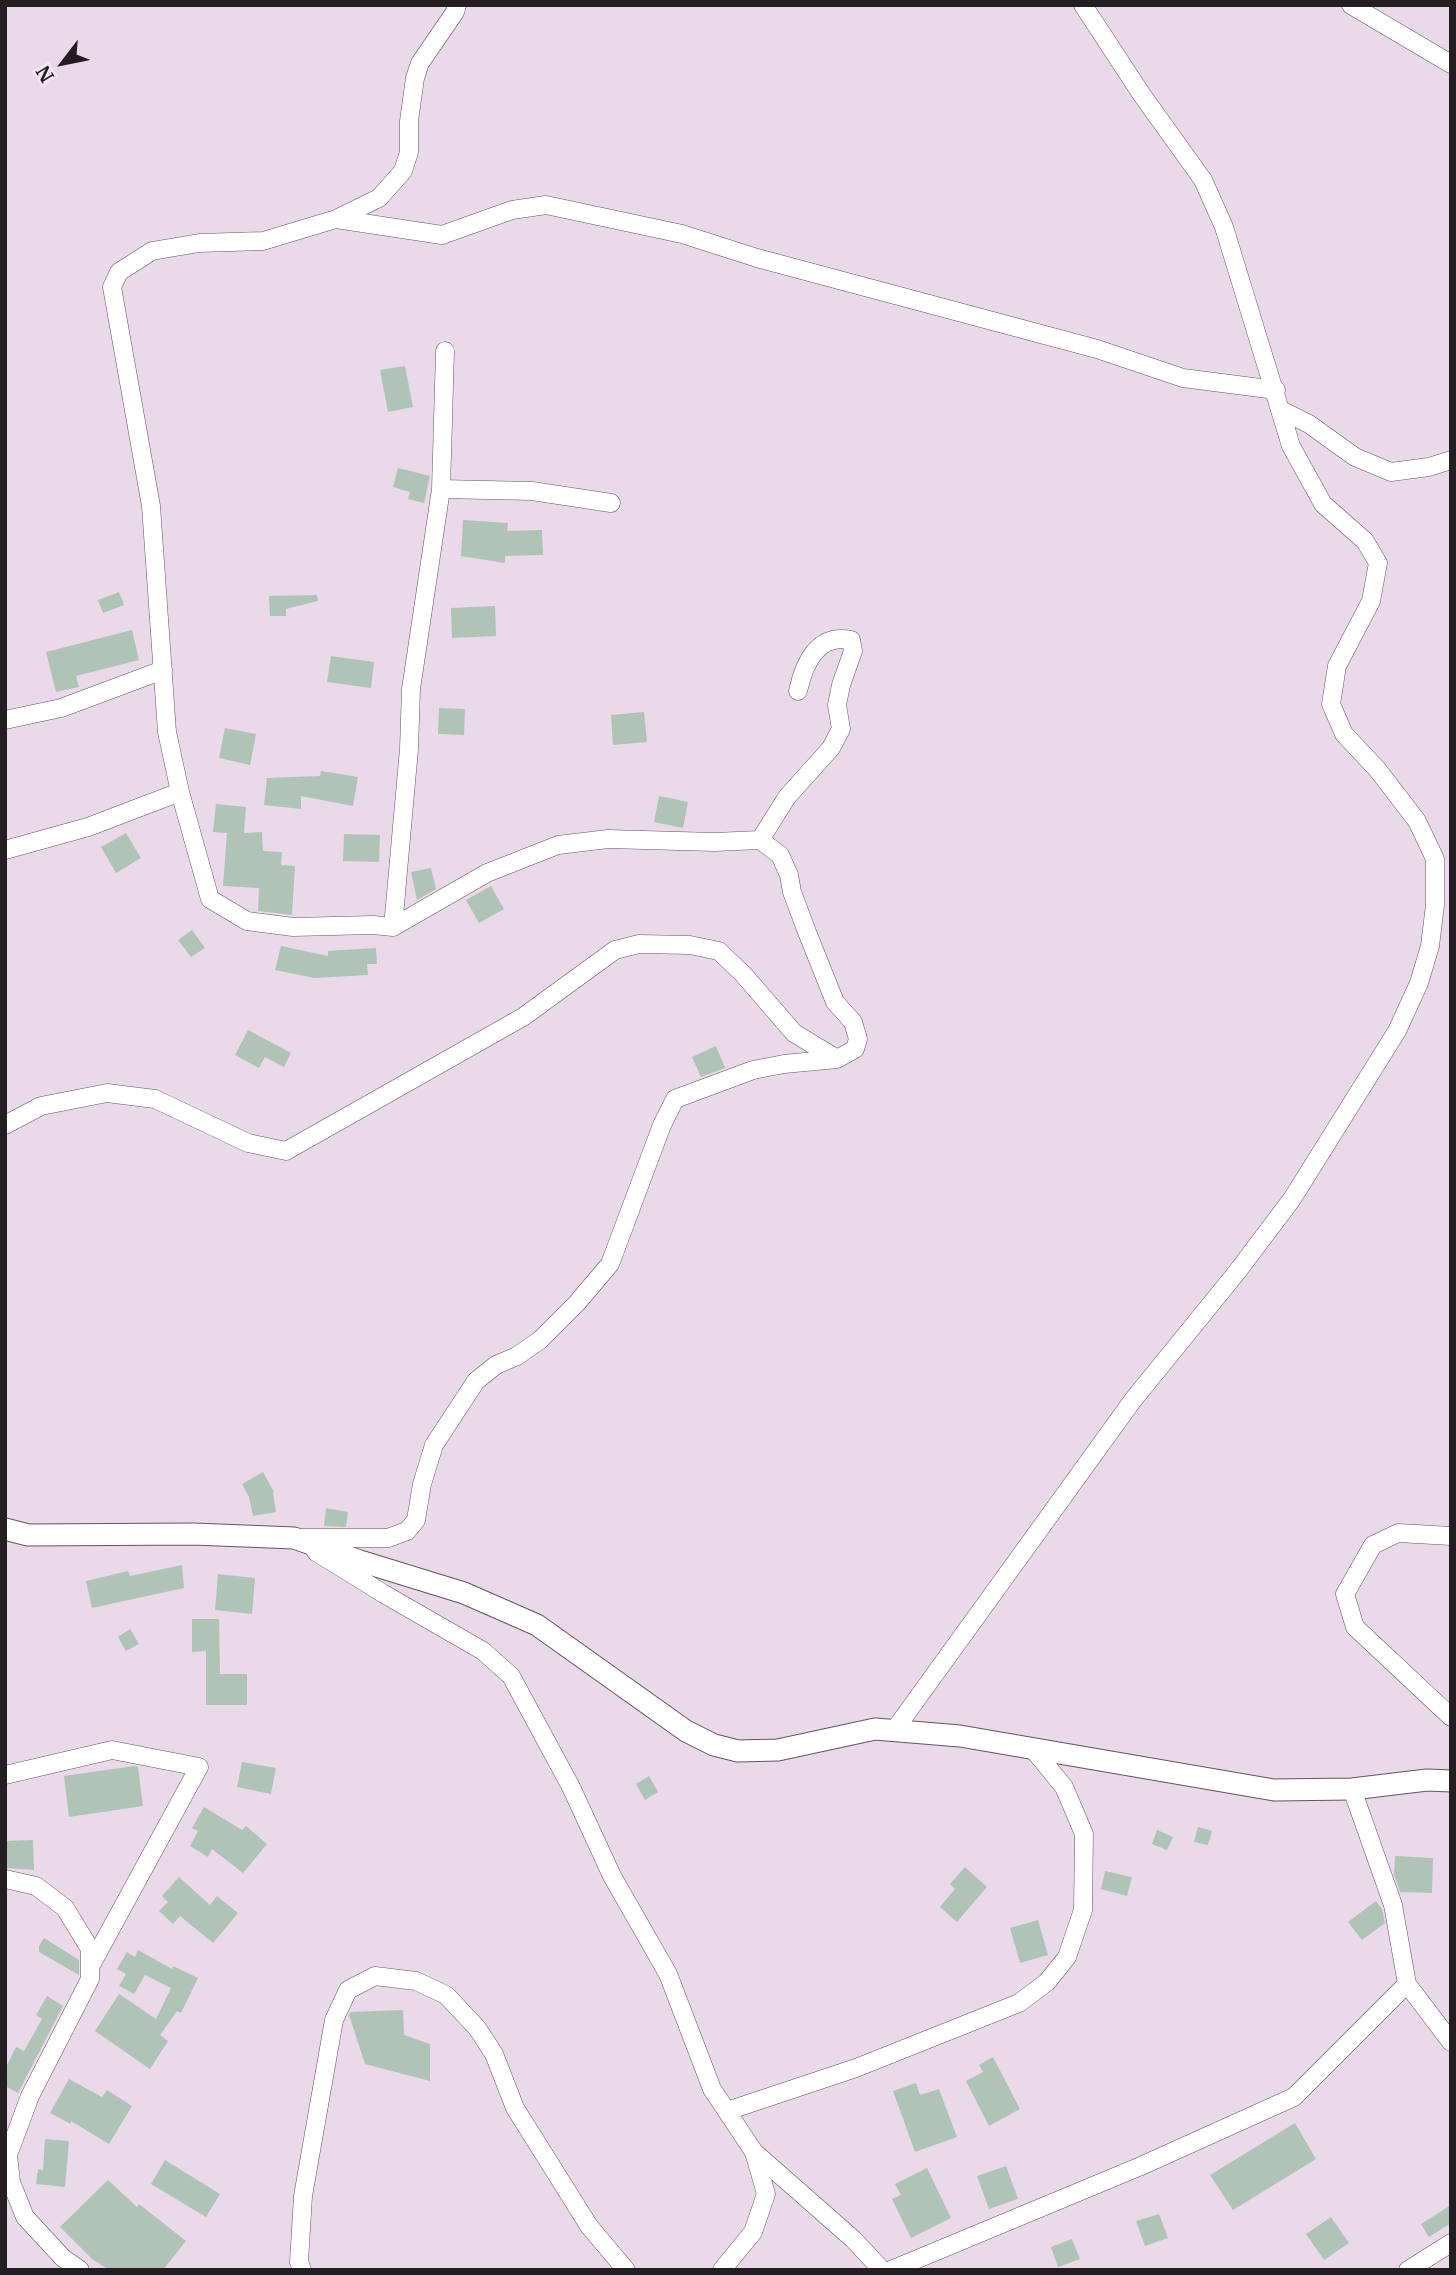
<!DOCTYPE html>
<style>
body{margin:0}
#map{position:relative;width:1456px;height:2275px;overflow:hidden;background:#ead9e9;font-family:Merriweather,serif}
canvas{display:block}
.frame{position:absolute;inset:0;border:7px solid #241e23;pointer-events:none}
.north{position:absolute;left:28px;top:28px;width:70px;height:70px;-webkit-text-stroke:5px #f8e6f6;paint-order:stroke;rotate:238deg;font-size:19px;font-weight:700;line-height:28px;text-align:center;color:#241e23}
.north::after{content:'';display:block;margin:auto;width:24px;height:32px;background:#241e23;clip-path:polygon(50% 0,100% 100%,50% 72%,0 100%)}
</style>
<div id="map">
<canvas width="1456" height="2275"></canvas>
<div class="frame"></div>
<div class="north">N</div>
</div>
<script>
const g = document.querySelector('canvas').getContext('2d');
g.lineJoin = 'round';
function paint(path, color) {
  g.fillStyle = color;
  g.fill(path, 'evenodd');
}
function stroke(path, color, width, dash) {
  g.strokeStyle = color;
  g.lineWidth = width;
  g.lineCap = dash ? 'butt' : 'round';
  g.setLineDash(dash || []);
  g.stroke(path);
}
const building = new Path2D(`
 M 405,366 L 413,407 L 388,412 L 380,370 Z
 M 398,468 L 430,476 L 424,503 L 408,499 L 410,492 L 393,487 Z
 M 463,520 L 508,523 L 507,531 L 542,530 L 543,555 L 505,556 L 505,563 L 461,556 Z
 M 119,592 L 124,605 L 103,613 L 98,600 Z
 M 317,595 L 318,601 L 286,609 L 286,616 L 270,616 L 269,596 Z
 M 495,606 L 496,636 L 452,638 L 451,608 Z
 M 132,630 L 139,660 L 76,676 L 79,687 L 56,692 L 46,652 Z
 M 331,656 L 374,662 L 371,688 L 327,682 Z
 M 439,708 L 465,709 L 464,735 L 438,734 Z
 M 644,712 L 647,742 L 613,745 L 611,715 Z
 M 225,728 L 256,734 L 250,765 L 219,758 Z
 M 321,771 L 358,777 L 353,806 L 301,796 L 301,809 L 264,805 L 267,778 L 320,776 Z
 M 659,796 L 688,802 L 683,828 L 654,822 Z
 M 216,804 L 246,807 L 244,833 L 262,832 L 263,851 L 282,852 L 281,865 L 295,866 L 292,915 L 258,911 L 259,888 L 223,886 L 227,833 L 213,832 Z
 M 126,833 L 141,858 L 116,873 L 101,847 Z
 M 344,834 L 380,835 L 379,862 L 343,861 Z
 M 431,868 L 436,889 L 417,900 L 411,872 Z
 M 491,886 L 504,909 L 479,923 L 466,900 Z
 M 192,930 L 205,948 L 191,957 L 178,940 Z
 M 281,946 L 328,956 L 328,951 L 376,948 L 377,964 L 367,964 L 368,975 L 314,978 L 275,970 Z
 M 248,1030 L 291,1053 L 284,1067 L 265,1057 L 259,1068 L 235,1055 Z
 M 716,1046 L 725,1068 L 701,1077 L 692,1057 Z
 M 263,1472 L 274,1492 L 273,1493 L 276,1512 L 253,1516 L 249,1497 L 242,1484 Z
 M 326,1508 L 348,1512 L 346,1527 L 324,1526 Z
 M 182,1565 L 184,1588 L 92,1608 L 86,1581 L 128,1571 L 130,1576 Z
 M 218,1574 L 255,1578 L 252,1614 L 215,1610 Z
 M 192,1619 L 219,1619 L 220,1674 L 247,1674 L 247,1705 L 206,1705 L 206,1651 L 192,1652 Z
 M 130,1629 L 139,1644 L 126,1651 L 118,1637 Z
 M 242,1762 L 276,1768 L 271,1794 L 237,1787 Z
 M 134,1766 L 138,1767 L 143,1806 L 69,1817 L 64,1776 Z
 M 649,1776 L 658,1792 L 645,1800 L 636,1784 Z
 M 204,1807 L 242,1830 L 246,1826 L 267,1844 L 243,1873 L 212,1849 L 208,1857 L 190,1846 L 198,1831 L 192,1828 Z
 M 1198,1827 L 1212,1831 L 1208,1845 L 1194,1842 Z
 M 1157,1830 L 1173,1837 L 1167,1850 L 1152,1844 Z
 M 33,1840 L 34,1870 L 5,1868 L 5,1841 Z
 M 1395,1856 L 1433,1858 L 1432,1893 L 1400,1892 L 1394,1874 Z
 M 965,1867 L 987,1887 L 957,1922 L 940,1907 L 955,1889 L 950,1884 Z
 M 1105,1871 L 1132,1877 L 1127,1896 L 1101,1889 Z
 M 179,1877 L 210,1905 L 217,1896 L 238,1913 L 213,1943 L 180,1916 L 173,1924 L 159,1911 L 168,1902 L 162,1896 Z
 M 1376,1901 L 1382,1909 L 1385,1923 L 1362,1940 L 1348,1922 Z
 M 1038,1920 L 1048,1955 L 1020,1963 L 1010,1928 Z
 M 44,1938 L 79,1960 L 79,1975 L 39,1952 L 39,1946 Z
 M 138,1950 L 172,1969 L 173,1966 L 198,1978 L 181,2013 L 177,2011 L 160,2035 L 168,2041 L 150,2069 L 95,2031 L 119,1994 L 156,2019 L 171,1988 L 145,1975 L 134,1994 L 119,1986 L 126,1974 L 117,1969 L 127,1952 L 135,1957 Z
 M 47,1996 L 63,2006 L 18,2093 L 5,2086 L 5,2069 L 16,2047 L 24,2051 L 42,2019 L 36,2015 Z
 M 403,2010 L 404,2035 L 430,2044 L 430,2081 L 365,2064 L 349,2015 L 350,2012 Z
 M 993,2057 L 1020,2109 L 989,2126 L 966,2081 L 983,2072 L 979,2065 Z
 M 69,2079 L 102,2097 L 107,2090 L 132,2106 L 109,2144 L 71,2121 L 71,2124 L 50,2113 Z
 M 916,2083 L 920,2095 L 939,2089 L 957,2137 L 915,2152 L 893,2091 Z
 M 1295,2123 L 1316,2159 L 1233,2210 L 1210,2175 Z
 M 45,2139 L 69,2141 L 65,2187 L 36,2184 L 38,2169 L 43,2170 Z
 M 165,2160 L 220,2194 L 206,2217 L 151,2184 Z
 M 1006,2166 L 1018,2199 L 989,2209 L 977,2176 Z
 M 927,2168 L 951,2218 L 911,2238 L 892,2199 L 901,2195 L 895,2184 Z
 M 108,2180 L 137,2207 L 139,2204 L 186,2241 L 163,2270 L 109,2270 L 92,2259 L 60,2227 Z
 M 1451,2205 L 1451,2223 L 1429,2237 L 1421,2224 Z
 M 1159,2214 L 1168,2238 L 1145,2246 L 1136,2221 Z
 M 1331,2217 L 1349,2243 L 1324,2260 L 1306,2234 Z
 M 1072,2239 L 1080,2259 L 1058,2267 L 1051,2247 Z`);
const minor = new Path2D(`
 M 1351,5 L 1451,64
 M 336,219 L 442,235 L 512,210 L 546,205 L 682,234 L 757,258 L 1097,349 L 1183,378 L 1276,390
 M 1283,411 L 1309,424 L 1355,457 L 1391,472 L 1429,467 L 1451,460
 M 441,489 L 532,491 L 611,503
 M 5,720 L 61,708 L 163,670
 M 760,840 L 787,797 L 831,748 L 841,729 L 837,705 L 841,685 L 853,651 L 851,640 C 817,633 804,664 798,691
 M 5,850 L 88,827 L 180,792
 M 393,927 L 409,749 L 411,689 L 441,489 L 445,351
 M 5,1125 L 41,1106 L 107,1093 L 155,1099 L 248,1143 L 286,1151 L 523,1017 L 615,950 L 639,944 L 690,945 L 719,951 L 743,974 L 794,1033 L 837,1059
 M 1451,1536 L 1398,1533 L 1373,1545 L 1345,1594 L 1355,1627 L 1451,1717
 M 303,1538 L 388,1538 L 407,1531 L 416,1520 L 422,1484 L 434,1445 L 476,1381 L 496,1365 L 517,1356 L 540,1340 L 577,1303 L 610,1264 L 662,1125 L 675,1099 L 753,1070 L 784,1064 L 837,1059 L 855,1049 L 858,1039 L 853,1022 L 835,1002 L 807,932 L 792,892 L 789,875 L 780,855 L 760,840 L 715,842 L 608,839 L 558,845 L 487,873 L 393,927 L 373,925 L 293,927 L 247,921 L 210,899 L 180,792 L 167,732 L 151,506 L 112,287 L 119,272 L 152,251 L 199,243 L 263,241 L 336,219 L 379,198 L 403,171 L 409,152 L 409,121 L 415,78 L 420,63 L 455,12 L 457,5
 M 316,1552 L 384,1594 L 483,1651 L 511,1676 L 571,1787 L 612,1876 L 668,1974 L 712,2089 L 754,2152 L 853,2239 L 882,2270
 M 893,1732 L 1133,1400 L 1237,1272 L 1292,1199 L 1397,1031 L 1419,983 L 1430,946 L 1435,905 L 1435,859 L 1417,821 L 1377,769 L 1344,734 L 1331,704 L 1337,666 L 1371,601 L 1378,563 L 1365,541 L 1323,504 L 1291,446 L 1224,227 L 1203,180 L 1142,95 L 1083,5
 M 5,1775 L 112,1750 L 199,1767 L 90,1967
 M 1352,1789 L 1393,1905 L 1407,1984 L 1451,2042
 M 5,1879 L 36,1886 L 65,1908 L 90,1949 L 90,1979 L 30,2096 L 8,2155 L 11,2182 L 25,2217 L 63,2258 L 80,2270
 M 727,2111 L 856,2068 L 1019,2003 L 1047,1982 L 1067,1957 L 1083,1910 L 1084,1834 L 1064,1787 L 1033,1749
 M 302,2270 L 299,2262 L 303,2196 L 334,2020 L 348,1990 L 375,1976 L 416,1981 L 446,1995 L 477,2028 L 494,2054 L 515,2108 L 589,2226 L 626,2270
 M 722,2270 L 753,2232 L 766,2194 L 754,2152
 M 891,2270 L 1141,2166 L 1294,2097 L 1407,1984
 M 1408,2270 L 1451,2243`);
const tertiary = new Path2D(`
 M 5,1529 L 28,1535 L 194,1534 L 294,1538 L 360,1561 L 464,1593 L 537,1625 L 686,1731 L 714,1745 L 738,1751 L 778,1750 L 875,1729 L 960,1736 L 1274,1790 L 1352,1789 L 1427,1780 L 1451,1781`);
paint(building, '#b0c3b7');
stroke(minor, '#635462', 19);
stroke(tertiary, '#635462', 23);
stroke(minor, '#fff', 18);
stroke(tertiary, '#fff', 21);
</script>
